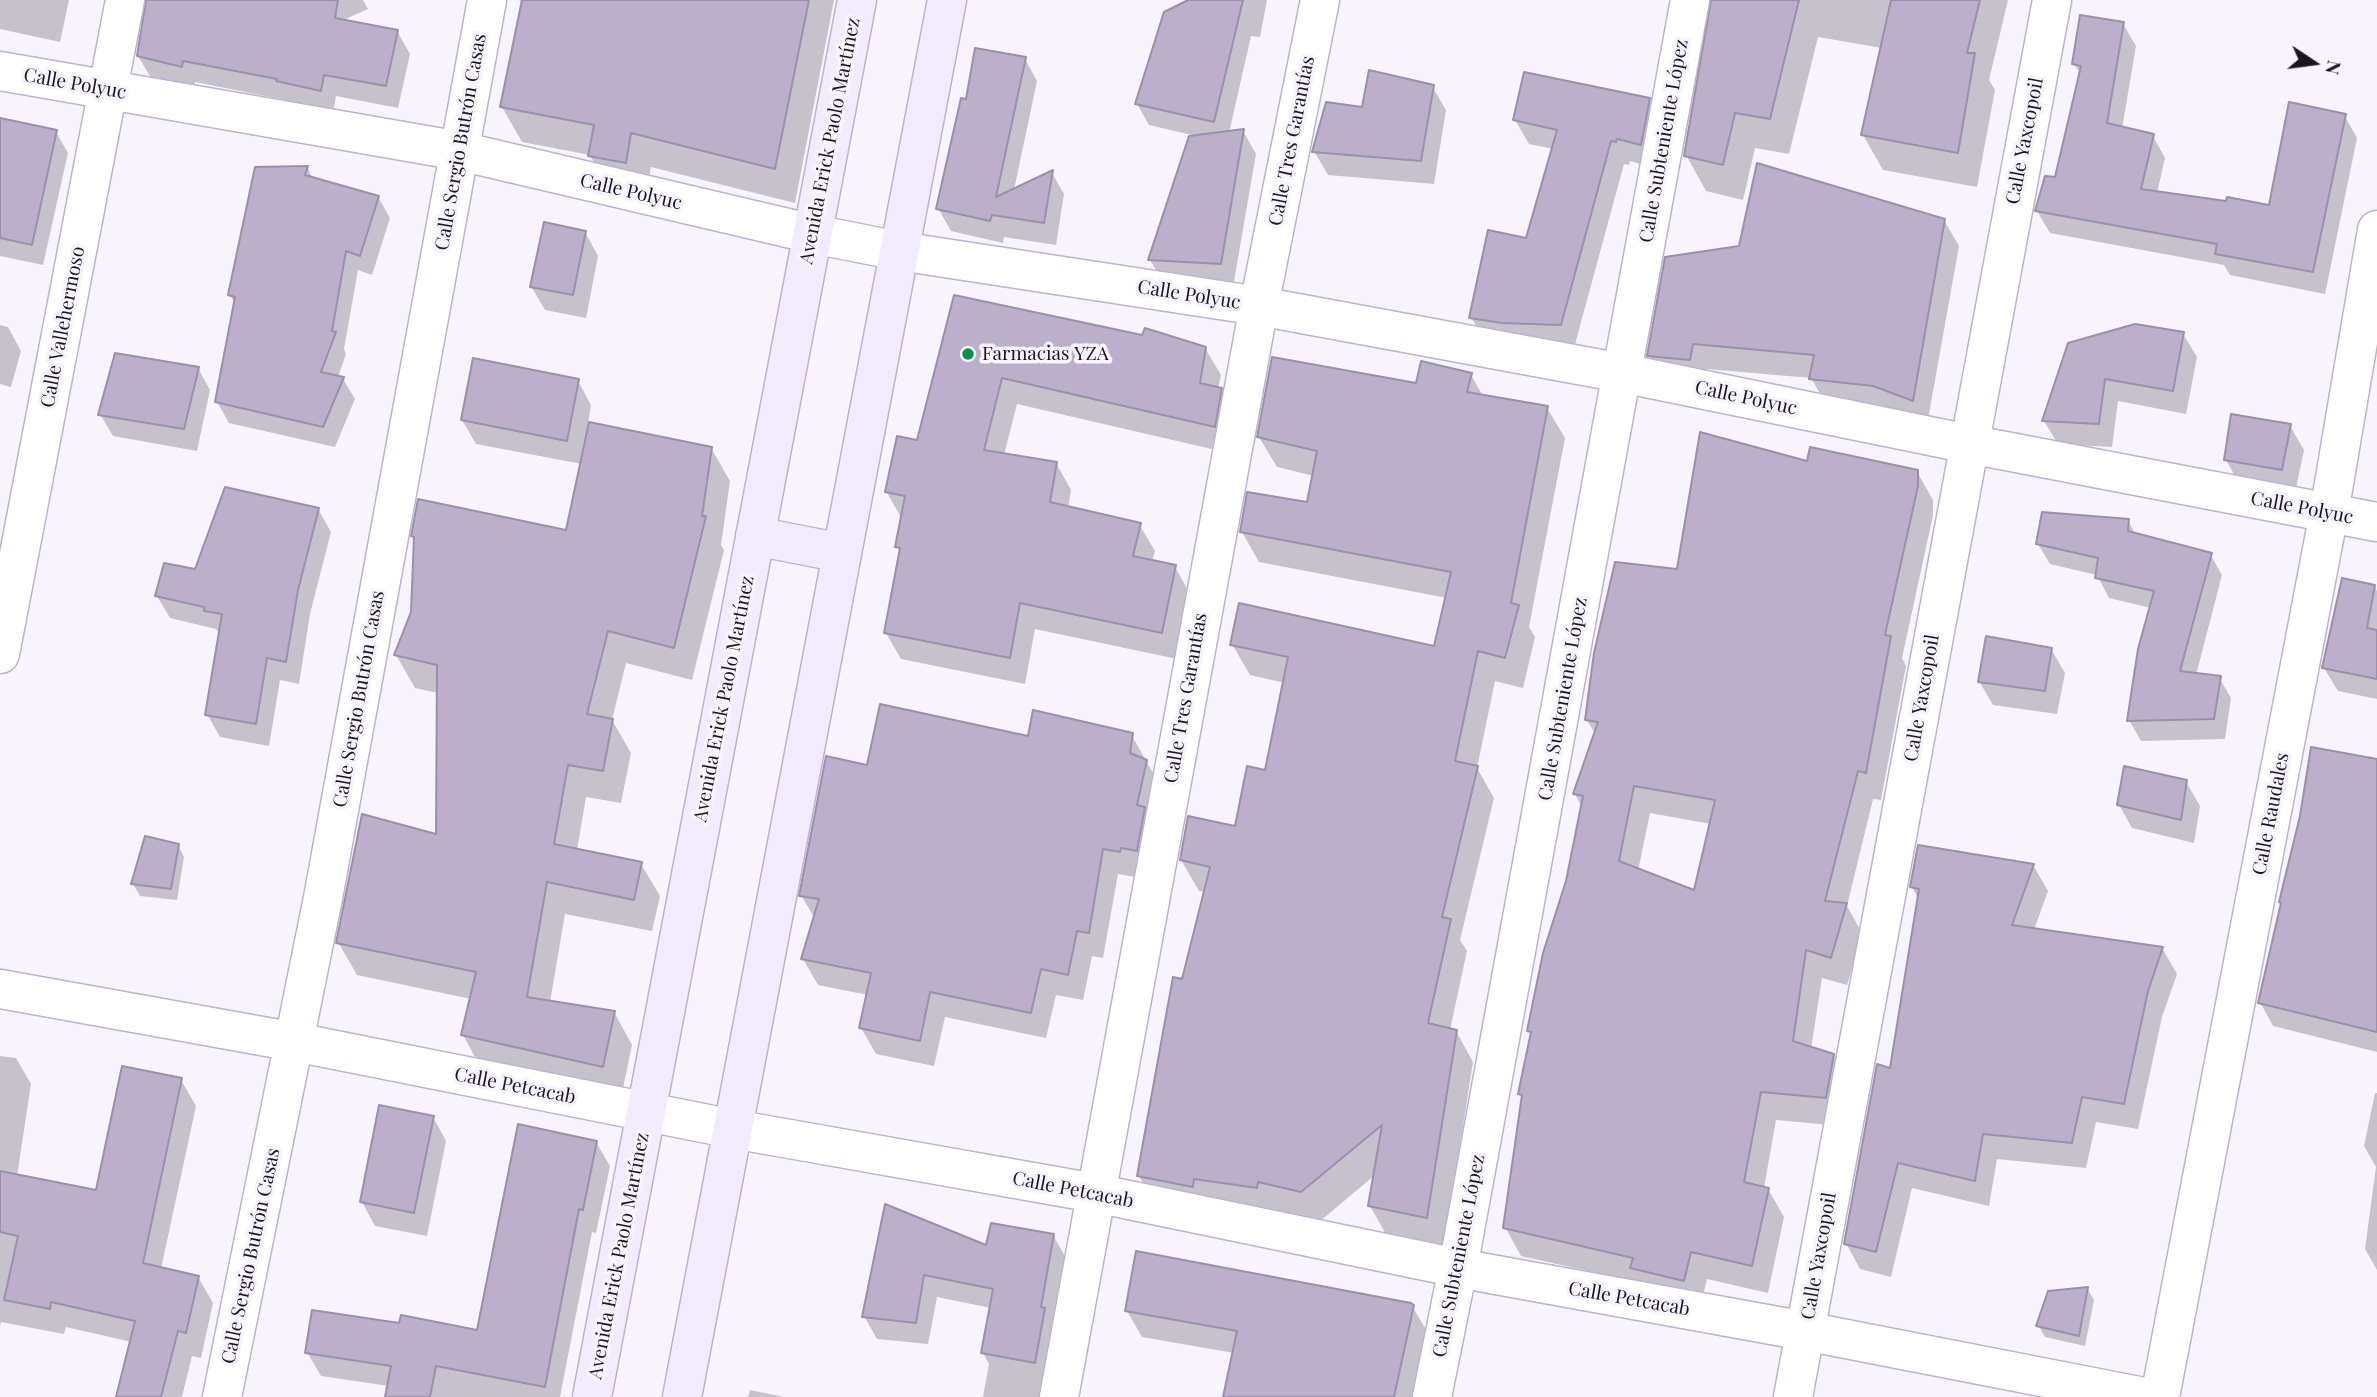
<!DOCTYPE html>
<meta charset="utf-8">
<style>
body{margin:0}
#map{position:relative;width:2377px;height:1397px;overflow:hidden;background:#f7f3ff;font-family:"Playfair Display",serif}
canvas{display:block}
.north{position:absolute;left:2279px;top:28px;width:70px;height:70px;-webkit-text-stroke:5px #f7f3ff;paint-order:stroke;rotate:103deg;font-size:19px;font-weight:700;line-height:28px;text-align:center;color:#1a1620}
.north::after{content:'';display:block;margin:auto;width:24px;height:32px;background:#1a1620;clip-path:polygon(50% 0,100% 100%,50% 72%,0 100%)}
</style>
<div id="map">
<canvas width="2377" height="1397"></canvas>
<div class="north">N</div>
</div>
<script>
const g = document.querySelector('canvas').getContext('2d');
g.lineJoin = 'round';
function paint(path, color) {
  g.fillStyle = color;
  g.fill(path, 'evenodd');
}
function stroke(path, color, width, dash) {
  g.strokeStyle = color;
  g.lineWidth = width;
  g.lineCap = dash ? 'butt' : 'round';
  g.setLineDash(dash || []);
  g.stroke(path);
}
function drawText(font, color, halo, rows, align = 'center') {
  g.font = font + ' "Playfair Display",serif';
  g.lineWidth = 7;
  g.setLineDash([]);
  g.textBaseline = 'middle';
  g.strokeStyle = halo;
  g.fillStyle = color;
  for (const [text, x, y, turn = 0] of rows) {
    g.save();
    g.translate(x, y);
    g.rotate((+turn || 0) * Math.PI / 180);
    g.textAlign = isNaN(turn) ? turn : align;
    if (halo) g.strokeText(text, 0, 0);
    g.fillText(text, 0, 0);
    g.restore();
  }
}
const shadow = new Path2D(`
 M 0,0 L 69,0 L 60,42 L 0,29 Z
 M 148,0 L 363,0 L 368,9 L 341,21 L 397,31 L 410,54 L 398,108 L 336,96 L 333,113 L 291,104 L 290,101 L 195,82 L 194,89 L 151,78 L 138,56 Z
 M 520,0 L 834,0 L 795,203 L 651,167 L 645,197 L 610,191 L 590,155 L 522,142 L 502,107 L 523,5 Z
 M 1192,0 L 1267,0 L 1260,37 L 1251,36 L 1229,133 L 1243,131 L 1256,154 L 1233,287 L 1164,283 L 1150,260 L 1192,135 L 1149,125 L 1137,104 Z
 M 1713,0 L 2008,0 L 1989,80 L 1995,90 L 1977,187 L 1883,170 L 1863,135 L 1882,48 L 1818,37 L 1789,154 L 1755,148 L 1743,200 L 1706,191 L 1686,155 Z
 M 2123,24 L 2136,46 L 2122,129 L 2153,136 L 2165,158 L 2157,193 L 2270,207 L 2344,115 L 2357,138 L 2325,294 L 2230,275 L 2224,265 L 2050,233 L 2037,211 L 2057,179 L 2081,75 L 2074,64 Z
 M 1025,59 L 1037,81 L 1014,190 L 1052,173 L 1064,194 L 1056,245 L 1004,237 L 1003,243 L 951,231 L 938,208 L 967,102 Z
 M 1432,86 L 1446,110 L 1434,184 L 1328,175 L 1314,151 L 1363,109 Z
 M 1649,100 L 1662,123 L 1654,168 L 1630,161 L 1629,165 L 1624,164 L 1574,348 L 1485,341 L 1471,317 L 1528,240 L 1554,149 L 1529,144 L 1515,120 Z
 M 0,122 L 56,132 L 68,153 L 43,265 L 0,256 Z
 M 307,167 L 313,179 L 378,197 L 390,218 L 372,275 L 358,270 L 344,349 L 346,354 L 338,377 L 343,379 L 355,399 L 335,447 L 229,423 L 217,402 L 235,304 L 230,295 Z
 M 1944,220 L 1959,246 L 1927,425 L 1826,404 L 1811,378 L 1707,369 L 1704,385 L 1664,381 L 1649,355 Z
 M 585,232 L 598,256 L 586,318 L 545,310 L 531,286 Z
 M 955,297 L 1205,348 L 1221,375 L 1218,389 L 1236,417 L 1229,453 L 1017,404 L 1004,455 L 1056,463 L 1071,490 L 1068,508 L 1139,524 L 1155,551 L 1152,562 L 1175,567 L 1190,594 L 1177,659 L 1035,629 L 1025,684 L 901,659 L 886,633 L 901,553 L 897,546 L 902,519 L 886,491 L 918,442 Z
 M 0,325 L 8,327 L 21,351 L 11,387 L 0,384 Z
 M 2183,334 L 2197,357 L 2186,414 L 2118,401 L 2112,447 L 2058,444 L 2044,421 L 2070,345 Z
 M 198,368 L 210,390 L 197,451 L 113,436 L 100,414 Z
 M 1471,375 L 1483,396 L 1547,408 L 1565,438 L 1529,627 L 1535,637 L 1523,688 L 1495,681 L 1477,768 L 1494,798 L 1460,940 L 1467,951 L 1450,1030 L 1456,1031 L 1473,1062 L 1444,1248 L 1387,1236 L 1370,1206 L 1375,1175 L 1319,1222 L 1157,1206 L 1139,1176 L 1205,892 L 1199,891 L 1181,860 L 1237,828 L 1267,772 L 1285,683 L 1250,675 L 1232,644 L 1435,648 L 1447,598 L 1259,562 L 1242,532 L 1308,504 L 1314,476 L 1277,467 L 1259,437 L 1417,385 Z
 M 578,381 L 591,405 L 588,424 L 711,448 L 730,481 L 721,545 L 724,550 L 692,680 L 626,663 L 612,720 L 631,753 L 621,803 L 586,797 L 577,850 L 641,864 L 660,896 L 652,931 L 565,914 L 550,1002 L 614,1012 L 632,1045 L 621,1098 L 481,1068 L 463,1035 L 471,999 L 357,975 L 338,942 L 438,836 L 438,693 L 415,688 L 396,655 L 412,613 L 416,541 L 413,536 L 568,532 L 582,464 L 476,444 L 462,420 Z
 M 2290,426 L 2304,450 L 2295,493 L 2239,483 L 2226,460 Z
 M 1808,463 L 1917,472 L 1933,500 L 1933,515 L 1902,658 L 1906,666 L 1881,800 L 1873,799 L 1847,906 L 1862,933 L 1847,985 L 1822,978 L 1811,1049 L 1833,1055 L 1850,1084 L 1842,1126 L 1776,1120 L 1764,1188 L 1768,1189 L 1784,1217 L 1768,1293 L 1707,1279 L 1700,1308 L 1642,1283 L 1521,1256 L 1505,1227 L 1523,1099 L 1520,1094 L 1532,1035 L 1529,1031 L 1567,882 L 1582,807 L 1575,794 L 1596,735 L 1587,720 L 1679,571 ZM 1650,813 L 1711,824 L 1695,893 L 1638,871 Z
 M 318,509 L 331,532 L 310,614 L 299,684 L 280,680 L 269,746 L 220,737 L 207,714 L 219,633 L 216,629 L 170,618 L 157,596 Z
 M 2128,521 L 2136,535 L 2210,554 L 2222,575 L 2196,675 L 2219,677 L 2231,698 L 2225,739 L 2141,741 L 2129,720 L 2151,608 L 2109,598 L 2097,575 L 2050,564 L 2038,544 Z
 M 2374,586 L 2377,591 L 2377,699 L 2338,691 L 2324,668 Z
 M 2051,649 L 2065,673 L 2057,714 L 1993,705 L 1979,681 Z
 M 1131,734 L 1161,787 L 1135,877 L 1118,874 L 1103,958 L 1092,956 L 1083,1000 L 1056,995 L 1046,1038 L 945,1017 L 934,1066 L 876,1054 L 861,1028 L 868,995 L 818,985 L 803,959 L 815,919 L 801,895 L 868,768 L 1030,738 Z
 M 2377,761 L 2377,1052 L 2273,1026 L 2260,1002 Z
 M 2186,782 L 2200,806 L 2194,843 L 2132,828 L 2119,805 Z
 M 178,845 L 184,857 L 177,900 L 140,896 L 133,884 Z
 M 2033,865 L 2048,891 L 2034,930 L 2162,948 L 2177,974 L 2162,1017 L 2138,1129 L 2096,1122 L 2086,1168 L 1997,1159 L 1989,1206 L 1912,1188 L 1891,1277 L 1860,1269 L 1846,1243 L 1892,1070 L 1919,900 L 1912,887 Z
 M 0,1056 L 16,1058 L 31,1084 L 17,1176 L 97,1192 L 181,1080 L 196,1106 L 161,1269 L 198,1277 L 213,1303 L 201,1358 L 192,1356 L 182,1397 L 118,1397 L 132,1342 L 66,1327 L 64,1334 L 1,1322 L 0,1326 Z
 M 2375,1093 L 2377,1093 L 2377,1270 L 2365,1249 L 2376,1167 L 2364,1146 Z
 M 433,1117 L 446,1141 L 427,1236 L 375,1226 L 362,1202 Z
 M 596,1142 L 610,1166 L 596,1233 L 592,1232 L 560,1397 L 387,1397 L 389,1386 L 321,1376 L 307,1352 L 401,1325 L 478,1332 Z
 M 887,1207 L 987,1247 L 1053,1235 L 1066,1258 L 1047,1385 L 1041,1383 L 1039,1397 L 983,1397 L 989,1364 L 983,1353 L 991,1308 L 937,1297 L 928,1344 L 877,1339 L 864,1316 Z
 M 2087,1288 L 2094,1300 L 2085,1346 L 2045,1337 L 2038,1325 Z
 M 1412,1306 L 1428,1333 L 1414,1397 L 1228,1397 L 1234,1353 L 1142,1337 L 1127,1311 Z
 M 750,1390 L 784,1397 L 748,1397 Z`);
const building = new Path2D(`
 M 146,0 L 338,0 L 335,18 L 398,30 L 386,86 L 324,75 L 321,91 L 276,81 L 277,79 L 183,61 L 182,67 L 137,56 Z
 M 522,0 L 809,0 L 775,169 L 631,133 L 626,163 L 588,156 L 594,125 L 500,107 Z
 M 1188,0 L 1243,0 L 1214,122 L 1135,104 L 1164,12 Z
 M 1711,0 L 1799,0 L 1770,119 L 1735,113 L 1723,165 L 1684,156 Z
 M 1891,0 L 1980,0 L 1967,53 L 1975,53 L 1958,153 L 1861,135 Z
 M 2080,15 L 2124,22 L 2107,123 L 2154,134 L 2141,189 L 2226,201 L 2227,197 L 2269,205 L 2289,102 L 2346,114 L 2313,272 L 2215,254 L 2217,244 L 2035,211 L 2045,176 L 2055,177 L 2081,66 L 2072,64 Z
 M 975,48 L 1026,57 L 996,197 L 1053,170 L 1044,223 L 992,215 L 990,221 L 936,209 L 961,98 L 966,99 Z
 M 1369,70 L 1434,85 L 1421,161 L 1312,152 L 1326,102 L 1362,107 Z
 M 1524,72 L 1650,98 L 1641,145 L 1617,139 L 1616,142 L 1611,141 L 1561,325 L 1502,323 L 1469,318 L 1488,230 L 1526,238 L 1557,130 L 1513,120 Z
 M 0,118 L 57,130 L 32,245 L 0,238 Z
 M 1244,129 L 1221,264 L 1148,260 L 1189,136 Z
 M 1757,163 L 1945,219 L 1913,401 L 1873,386 L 1809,379 L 1814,355 L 1693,344 L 1690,360 L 1647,356 L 1665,257 L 1739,246 Z
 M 308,166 L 305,175 L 379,196 L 360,256 L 346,251 L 332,331 L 336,332 L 321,372 L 344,377 L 323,427 L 215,402 L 235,297 L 228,295 L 255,167 Z
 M 544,222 L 586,231 L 573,295 L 530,287 Z
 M 954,295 L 1142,335 L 1145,328 L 1206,347 L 1200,383 L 1222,388 L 1215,427 L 1002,378 L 984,450 L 1057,462 L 1050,502 L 1141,523 L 1133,556 L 1176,565 L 1162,633 L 1020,603 L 1010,658 L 884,633 L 900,548 L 895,547 L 905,496 L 885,492 L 897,436 L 917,440 Z
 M 2135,324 L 2184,332 L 2173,391 L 2105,379 L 2099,424 L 2042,421 L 2068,343 Z
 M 115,353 L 199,367 L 184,429 L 98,415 Z
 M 1272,357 L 1416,383 L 1421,361 L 1472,373 L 1467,392 L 1548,406 L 1511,603 L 1519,605 L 1505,658 L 1478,651 L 1455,761 L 1478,766 L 1442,917 L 1451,919 L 1428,1023 L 1457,1030 L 1427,1218 L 1368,1206 L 1382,1125 L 1301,1192 L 1258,1182 L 1257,1188 L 1194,1179 L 1193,1187 L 1137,1176 L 1173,977 L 1182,979 L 1210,867 L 1180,860 L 1188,816 L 1235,826 L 1247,766 L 1265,770 L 1288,657 L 1230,645 L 1239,603 L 1434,646 L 1451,572 L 1240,532 L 1247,492 L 1307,502 L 1317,451 L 1257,437 Z
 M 473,358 L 579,379 L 567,441 L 461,420 Z
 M 2231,414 L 2291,424 L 2282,470 L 2224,460 Z
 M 589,422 L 712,447 L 702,516 L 706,516 L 674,648 L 608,631 L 587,714 L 613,719 L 603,771 L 568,765 L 554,844 L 642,862 L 634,900 L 547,882 L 527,997 L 615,1011 L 603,1067 L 461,1035 L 476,972 L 336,943 L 362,814 L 436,834 L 437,665 L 394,655 L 411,612 L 414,537 L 411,536 L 418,499 L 566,530 Z
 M 1700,432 L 1807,461 L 1810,447 L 1918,470 L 1918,486 L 1885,635 L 1891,636 L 1866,773 L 1858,771 L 1825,901 L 1847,903 L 1831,958 L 1806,950 L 1793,1041 L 1834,1054 L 1826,1098 L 1761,1092 L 1744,1182 L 1769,1188 L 1752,1266 L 1691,1252 L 1684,1281 L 1630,1268 L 1633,1258 L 1503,1228 L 1522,1095 L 1518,1094 L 1531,1032 L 1527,1031 L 1543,953 L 1566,881 L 1583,796 L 1573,794 L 1598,722 L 1585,720 L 1594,653 L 1615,562 L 1677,569 ZM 1634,786 L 1715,800 L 1694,890 L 1619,861 Z
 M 225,487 L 319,508 L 298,590 L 286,662 L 267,658 L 256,724 L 205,715 L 222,614 L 204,611 L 204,607 L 155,596 L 164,563 L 195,569 Z
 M 2042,512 L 2129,519 L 2128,531 L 2212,553 L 2180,671 L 2221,676 L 2214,719 L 2127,721 L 2138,649 L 2154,591 L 2095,578 L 2098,558 L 2036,544 Z
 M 2342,578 L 2375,585 L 2367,628 L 2377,630 L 2377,679 L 2322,668 Z
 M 1986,636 L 2052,648 L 2045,691 L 1978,682 Z
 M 880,704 L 1028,736 L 1033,710 L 1133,733 L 1130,753 L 1147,760 L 1137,805 L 1145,807 L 1137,851 L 1121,848 L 1120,852 L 1103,849 L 1089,933 L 1077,931 L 1068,975 L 1041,969 L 1031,1013 L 930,992 L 920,1041 L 859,1028 L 871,973 L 801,959 L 819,899 L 799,896 L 826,756 L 867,765 Z
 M 2311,747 L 2377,759 L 2377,1032 L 2258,1003 L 2281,903 L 2279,902 L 2300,816 Z
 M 2124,766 L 2187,780 L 2181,820 L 2117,805 Z
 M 145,836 L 179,844 L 171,889 L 131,884 Z
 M 1918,845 L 2034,864 L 2012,925 L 2163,947 L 2148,991 L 2124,1104 L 2082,1097 L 2072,1143 L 1983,1134 L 1975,1181 L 1898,1163 L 1876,1252 L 1844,1244 L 1877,1064 L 1890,1068 L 1919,889 L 1910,887 Z
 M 122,1066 L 182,1078 L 143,1263 L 199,1276 L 186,1333 L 178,1331 L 161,1397 L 116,1397 L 135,1321 L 51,1302 L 50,1309 L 4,1300 L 18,1236 L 0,1232 L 0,1171 L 96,1190 Z
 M 379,1105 L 434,1116 L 414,1213 L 360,1202 Z
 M 518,1124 L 597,1141 L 583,1210 L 579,1209 L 545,1387 L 436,1366 L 430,1397 L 385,1397 L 391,1366 L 305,1353 L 312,1310 L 399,1323 L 401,1315 L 477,1330 Z
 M 885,1204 L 986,1245 L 991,1223 L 1054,1234 L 1041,1307 L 1045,1308 L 1035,1363 L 981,1353 L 993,1289 L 924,1275 L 916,1323 L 862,1317 Z
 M 1136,1251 L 1411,1303 L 1414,1305 L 1394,1397 L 1223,1397 L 1237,1331 L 1125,1311 Z
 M 2088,1287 L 2079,1336 L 2036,1326 L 2048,1291 Z`);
const street = new Path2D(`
 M 0,71 L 460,151 L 813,234 L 899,251 L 1259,306 L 1622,373 L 1969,444 L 2377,522
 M 0,654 L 125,0
 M 0,989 L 295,1042 L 733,1129 L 1095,1193 L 1458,1268 L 1805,1331 L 2144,1397
 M 222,1397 L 323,898 L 487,0
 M 1059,1397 L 1259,306 L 1320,0
 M 1432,1397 L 1458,1268 L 1690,0
 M 1793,1397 L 2052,0
 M 2160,1397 L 2329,513 L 2377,230`);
const secondary = new Path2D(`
 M 755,536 L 842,553
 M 592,1397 L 857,0
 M 682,1397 L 947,0`);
const markers = [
 [968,354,7,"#0a8e4b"]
];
const streetNames = [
 ["Calle Polyuc",75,84,10],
 ["Avenida Erick Paolo Martínez",830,141,-79],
 ["Calle Tres Garantías",1292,141,-79],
 ["Calle Subteniente López",1664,141,-80],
 ["Calle Yaxcopoil",2025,141,-79],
 ["Calle Sergio Butrón Casas",461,142,-80],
 ["Calle Polyuc",631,192,13],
 ["Calle Polyuc",1189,295,9],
 ["Calle Vallehermoso",63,327,-79],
 ["Calle Polyuc",1746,398,12],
 ["Calle Polyuc",2302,508,11],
 ["Calle Tres Garantías",1186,698,-80],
 ["Calle Yaxcopoil",1922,698,-80],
 ["Calle Sergio Butrón Casas",359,699,-80],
 ["Avenida Erick Paolo Martínez",724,699,-79],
 ["Calle Subteniente López",1563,699,-80],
 ["Calle Raudales",2271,814,-79],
 ["Calle Petcacab",515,1086,11],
 ["Calle Petcacab",1073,1190,11],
 ["Calle Sergio Butrón Casas",251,1256,-78],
 ["Avenida Erick Paolo Martínez",619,1256,-79],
 ["Calle Subteniente López",1459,1256,-79],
 ["Calle Yaxcopoil",1819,1256,-80],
 ["Calle Petcacab",1629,1299,10]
];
const poiNames = [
 ["Farmacias YZA",982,354]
];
paint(shadow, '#0003');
paint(building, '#bbafcc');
stroke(building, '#9a90ac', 2);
stroke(street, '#beb2d0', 41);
stroke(secondary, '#beb2d0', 41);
stroke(street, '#fff', 38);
stroke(secondary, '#f2ebfe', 38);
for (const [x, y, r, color] of markers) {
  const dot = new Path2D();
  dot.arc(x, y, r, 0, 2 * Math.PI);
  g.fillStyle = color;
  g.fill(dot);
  stroke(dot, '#f7f3ff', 2.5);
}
drawText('19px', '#1a1620', '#f7f3ff', streetNames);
drawText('19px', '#1a1620', '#f7f3ff', poiNames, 'left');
</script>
